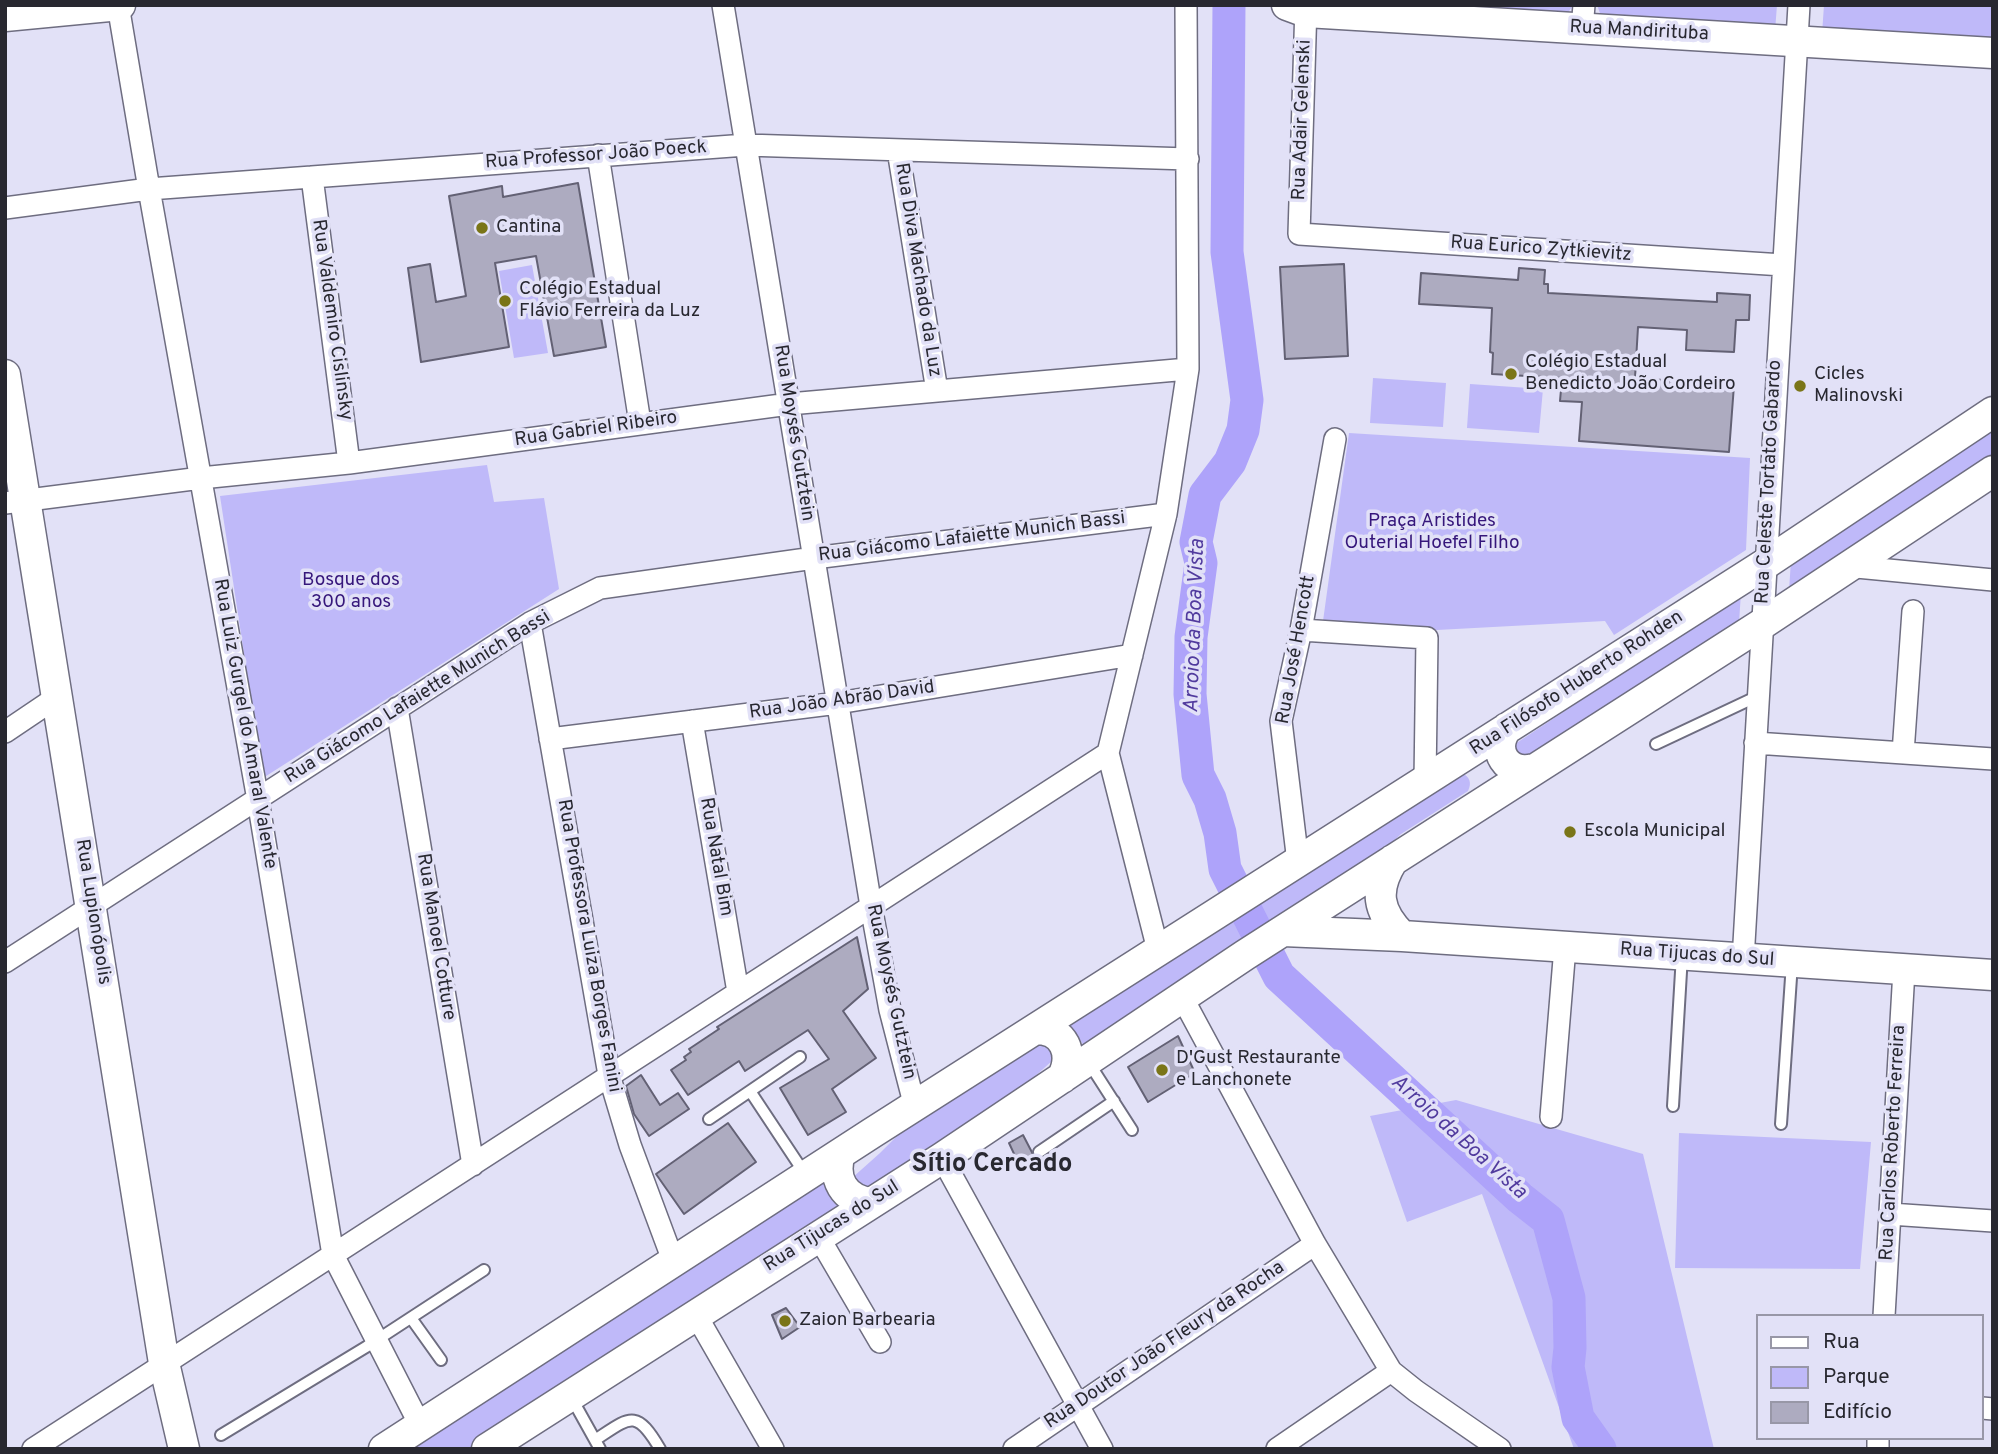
<!DOCTYPE html>
<meta charset="utf-8">
<style>
body{margin:0}
#map{position:relative;width:1998px;height:1454px;overflow:hidden;background:#e2e1f7;font-family:Overpass,sans-serif}
canvas{display:block}
.frame{position:absolute;inset:0;border:7px solid #282830;pointer-events:none}
.legend{position:absolute;left:1756px;top:1314px;width:228px;height:126px;box-sizing:border-box;background:#e2e1f7;border:2px solid #9897a7;margin:0;padding:9px 12px;list-style:none;font-size:21px;color:#282830}
.legend li{display:flex;align-items:center;gap:14px;height:35px}
.legend b{width:35px;border:2px solid #9897a7}
</style>
<div id="map">
<canvas width="1998" height="1454"></canvas>
<div class="frame"></div>
<ul class="legend">
<li><b style="height:9px;background:#fff"></b>Rua</li>
<li><b style="height:19px;background:#bfb9f9"></b>Parque</li>
<li><b style="height:19px;background:#adabc0"></b>Edifício</li>
</ul>
</div>
<script>
const g = document.querySelector('canvas').getContext('2d');
g.lineJoin = 'round';
function paint(path, color) {
  g.fillStyle = color;
  g.fill(path, 'evenodd');
}
function stroke(path, color, width, dash) {
  g.strokeStyle = color;
  g.lineWidth = width;
  g.lineCap = dash ? 'butt' : 'round';
  g.setLineDash(dash || []);
  g.stroke(path);
}
function drawText(font, color, halo, rows, align = 'center') {
  g.font = font + ' Overpass,sans-serif';
  g.lineWidth = 7;
  g.setLineDash([]);
  g.textBaseline = 'middle';
  g.strokeStyle = halo;
  g.fillStyle = color;
  for (const [text, x, y, turn = 0] of rows) {
    g.save();
    g.translate(x, y);
    g.rotate((+turn || 0) * Math.PI / 180);
    g.textAlign = isNaN(turn) ? turn : align;
    if (halo) g.strokeText(text, 0, 0);
    g.fillText(text, 0, 0);
    g.restore();
  }
}
const green = new Path2D(`
 M 1332,5 L 1573,5 L 1566,16 Z
 M 1597,5 L 1777,5 L 1775,31 L 1601,16 Z
 M 1824,5 L 1993,7 L 1993,45 L 1822,34 Z
 M 532,265 L 548,353 L 514,358 L 499,271 Z
 M 1373,378 L 1446,383 L 1443,427 L 1370,423 Z
 M 1470,384 L 1543,389 L 1539,433 L 1467,428 Z
 M 1993,427 L 1993,458 L 1789,591 L 1791,560 Z
 M 1349,433 L 1750,458 L 1746,550 L 1614,635 L 1605,621 L 1437,630 L 1323,621 Z
 M 487,465 L 494,502 L 544,498 L 559,589 L 263,778 L 220,496 Z
 M 1741,592 L 1739,623 L 1526,760 L 1520,758 L 1514,747 L 1515,744 L 1586,697 L 1618,669 Z
 M 1461,773 C 1470,776 1472,783 1468,791 L 1401,834 L 1375,859 L 1086,1049 L 1069,1023 Z
 M 1041,1038 L 1051,1041 L 1053,1060 L 1000,1108 L 869,1194 L 852,1178 L 880,1153 L 909,1124 Z
 M 1456,1100 L 1643,1154 L 1714,1449 L 1574,1449 L 1482,1194 L 1407,1222 L 1370,1116 Z
 M 1679,1133 L 1871,1142 L 1860,1269 L 1675,1268 Z
 M 830,1175 L 833,1197 L 841,1209 L 469,1449 L 412,1449 Z`);
const river = new Path2D(`
 M 1229,5 L 1227,252 L 1247,400 L 1243,430 L 1230,462 L 1205,495 L 1196,542 L 1201,563 L 1191,637 L 1190,694 L 1198,775 L 1210,799 L 1220,833 L 1225,869 L 1279,976 L 1520,1198 L 1548,1220 L 1569,1298 L 1570,1348 L 1568,1367 L 1578,1418 L 1600,1449`);
const building = new Path2D(`
 M 578,183 L 606,347 L 554,356 L 536,256 L 495,263 L 509,347 L 421,362 L 408,268 L 430,264 L 436,302 L 466,296 L 449,196 L 502,186 L 503,197 Z
 M 1344,264 L 1348,356 L 1285,359 L 1280,267 Z
 M 1519,268 L 1545,270 L 1544,284 L 1548,284 L 1548,293 L 1717,302 L 1717,293 L 1750,295 L 1749,320 L 1736,320 L 1734,352 L 1686,350 L 1687,330 L 1638,327 L 1635,378 L 1734,385 L 1729,452 L 1579,441 L 1582,402 L 1560,401 L 1562,378 L 1492,374 L 1493,353 L 1490,352 L 1492,308 L 1419,304 L 1421,273 L 1518,280 Z
 M 857,937 L 868,989 L 843,1011 L 876,1058 L 832,1089 L 846,1112 L 808,1135 L 780,1088 L 829,1059 L 808,1030 L 745,1071 L 739,1061 L 688,1095 L 671,1070 L 686,1060 L 684,1057 L 691,1052 L 689,1049 L 719,1029 L 717,1027 Z
 M 1178,1036 L 1195,1073 L 1148,1102 L 1128,1067 Z
 M 641,1075 L 660,1105 L 678,1093 L 689,1109 L 649,1136 L 634,1114 L 626,1086 Z
 M 728,1123 L 756,1162 L 684,1214 L 656,1174 Z
 M 1023,1135 L 1037,1162 L 1022,1171 L 1009,1143 Z
 M 786,1308 L 800,1327 L 782,1339 L 772,1315 Z`);
const lane = new Path2D(`
 M 1656,744 L 1758,696
 M 1089,1063 L 1132,1130
 M 750,1091 L 805,1174
 M 1673,1106 L 1682,955
 M 709,1119 L 800,1057
 M 1781,1124 L 1792,963
 M 1039,1152 L 1114,1101
 M 411,1318 L 441,1360
 M 571,1397 L 600,1449
 M 221,1435 L 366,1347 L 484,1270
 M 595,1440 C 630,1417 636,1408 660,1449`);
const street = new Path2D(`
 M 118,5 L 149,189 L 258,800 L 333,1255 L 420,1425
 M 723,5 L 871,906 L 890,1010 L 915,1107
 M 1306,5 L 1299,234 L 1783,265
 M 1582,29 L 1584,5
 M 898,150 L 937,391
 M 598,155 L 640,423
 M 312,177 L 349,463
 M 5,208 L 149,189 L 746,145 L 1188,159
 M 5,503 L 201,478 L 349,463 L 789,404 L 1188,369
 M 1846,566 L 1993,580
 M 530,623 L 609,1075 L 630,1145 L 674,1263
 M 1301,630 L 1427,638 L 1425,781
 M 397,708 L 473,1165
 M 692,721 L 738,992
 M 5,732 L 57,697
 M 550,739 L 838,703 L 1132,655
 M 1755,743 L 1993,759
 M 1903,753 L 1913,611
 M 1298,862 L 1281,721 L 1301,630 L 1335,439
 M 1158,950 L 1108,753 L 1166,514 L 1188,369 L 1186,5
 M 1743,960 L 1799,5
 M 5,962 L 530,623 L 600,588 L 814,558 L 1166,514
 M 1182,997 L 1315,1244 L 1391,1371 L 1416,1391 L 1500,1449
 M 1551,1117 L 1565,947
 M 942,1158 L 1102,1449
 M 1890,1214 L 1993,1221
 M 818,1236 L 880,1342
 M 696,1315 L 773,1449
 M 1884,1316 L 1904,970
 M 1982,1408 L 1993,1409
 M 33,1449 L 1108,753
 M 1014,1449 L 1315,1244
 M 1277,1449 L 1391,1371
 M 1878,1449 L 1878,1438`);
const secondary = new Path2D(`
 M 1287,5 L 1306,12 L 1993,53
 M 5,16 L 120,5
 M 5,375 L 164,1363 L 184,1449
 M 1507,728 C 1490,750 1507,776 1534,769
 M 1393,860 C 1374,890 1377,911 1402,936
 M 1283,931 L 1402,936 L 1993,975
 M 1036,1029 C 1064,1029 1075,1054 1062,1078
 M 840,1154 C 832,1179 844,1199 870,1203
 M 384,1449 L 872,1133 L 1765,564 L 1993,412
 M 487,1449 L 942,1158 L 1245,955 L 1762,624 L 1993,471`);
const markers = [
 [482,228,7,"#7a7518"],
 [505,301,7,"#7a7518"],
 [1511,374,7,"#7a7518"],
 [1800,386,7,"#7a7518"],
 [1570,832,7,"#7a7518"],
 [1162,1070,7,"#7a7518"],
 [785,1321,7,"#7a7518"]
];
const streetNames = [
 ["Rua Mandirituba",1639,32,3],
 ["Rua Adair Gelenski",1303,120,-88],
 ["Rua Professor João Poeck",596,156,-4],
 ["Rua Eurico Zytkievitz",1541,250,4],
 ["Rua Diva Machado da Luz",917,270,81],
 ["Rua Valdemiro Cislinsky",331,320,82],
 ["Rua Gabriel Ribeiro",596,430,-8],
 ["Rua Moysés Gutztein",793,433,81],
 ["Rua Celeste Tortato Gabardo",1770,482,-87],
 ["Rua Giácomo Lafaiette Munich Bassi",972,538,-7],
 ["Rua José Hencott",1297,650,-80],
 ["Rua Filósofo Huberto Rohden",1577,684,-33],
 ["Rua Giácomo Lafaiette Munich Bassi",418,698,-32],
 ["Rua João Abrão David",842,701,-8],
 ["Rua Luiz Gurgel do Amaral Valente",244,724,80],
 ["Rua Natal Bim",715,857,80],
 ["Rua Lupionópolis",92,912,81],
 ["Rua Manoel Cotture",435,937,81],
 ["Rua Professora Luiza Borges Fanini",588,946,80],
 ["Rua Tijucas do Sul",1697,956,4],
 ["Rua Moysés Gutztein",890,992,78],
 ["Rua Carlos Roberto Ferreira",1894,1143,-87],
 ["Rua Tijucas do Sul",832,1227,-32],
 ["Rua Doutor João Fleury da Rocha",1165,1346,-34]
];
const poiNames = [
 ["Cantina",496,228],
 ["Colégio Estadual",519,290],
 ["Flávio Ferreira da Luz",519,312],
 ["Colégio Estadual",1525,363],
 ["Benedicto João Cordeiro",1525,385],
 ["Cicles",1814,375],
 ["Malinovski",1814,397],
 ["Escola Municipal",1584,832],
 ["D'Gust Restaurante",1176,1059],
 ["e Lanchonete",1176,1081],
 ["Zaion Barbearia",799,1321]
];
const parkNames = [
 ["Praça Aristides",1432,522],
 ["Outerial Hoefel Filho",1432,544],
 ["Bosque dos",351,581],
 ["300 anos",351,603]
];
const waterNames = [
 ["Arroio da Boa Vista",1196,626,-88],
 ["Arroio da Boa Vista",1458,1138,42]
];
const districtNames = [
 ["Sítio Cercado",992,1166]
];
paint(green, '#bfb9f9');
stroke(river, '#aea3fa', 33);
paint(building, '#adabc0');
stroke(building, '#636174', 2);
stroke(lane, '#6e6d80', 14);
stroke(street, '#6e6d80', 24);
stroke(secondary, '#6e6d80', 33);
stroke(lane, '#fff', 10);
stroke(street, '#fff', 21);
stroke(secondary, '#fff', 30);
for (const [x, y, r, color] of markers) {
  const dot = new Path2D();
  dot.arc(x, y, r, 0, 2 * Math.PI);
  g.fillStyle = color;
  g.fill(dot);
  stroke(dot, '#e2e1f7', 2.5);
}
drawText('19px', '#282830', '#e2e1f7', streetNames);
drawText('19px', '#282830', '#e2e1f7', poiNames, 'left');
drawText('19px', '#36177b', '#e2e1f7', parkNames);
drawText('italic 21px', '#513b9e', '#e2e1f7', waterNames);
drawText('bold 26px', '#282830', '#e2e1f7', districtNames);
</script>
